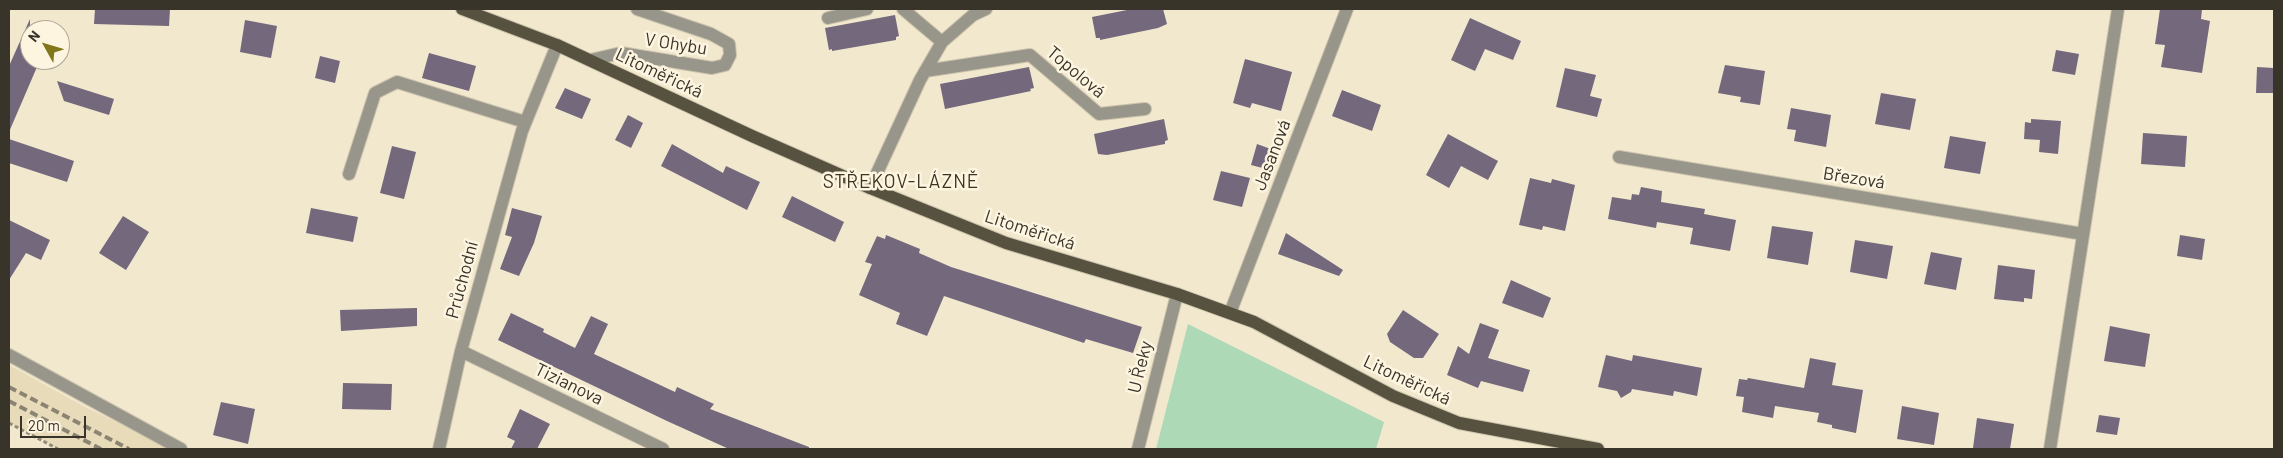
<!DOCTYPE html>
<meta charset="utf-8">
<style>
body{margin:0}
#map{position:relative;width:2283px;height:458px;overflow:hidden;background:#f2e8ce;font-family:Barlow,sans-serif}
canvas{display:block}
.frame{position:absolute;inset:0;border:10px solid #38342a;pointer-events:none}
.north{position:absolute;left:20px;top:20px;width:50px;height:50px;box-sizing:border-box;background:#fef5e1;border:1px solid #afa898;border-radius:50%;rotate:309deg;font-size:14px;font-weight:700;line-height:20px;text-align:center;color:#38342a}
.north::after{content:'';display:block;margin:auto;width:18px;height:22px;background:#817619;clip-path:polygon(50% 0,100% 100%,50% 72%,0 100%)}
.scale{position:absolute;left:20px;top:416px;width:66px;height:22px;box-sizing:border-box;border:2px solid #38342a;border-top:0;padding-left:6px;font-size:15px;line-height:18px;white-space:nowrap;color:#38342a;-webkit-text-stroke:4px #fef5e1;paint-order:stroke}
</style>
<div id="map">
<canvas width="2283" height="458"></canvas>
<div class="frame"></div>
<div class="north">N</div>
<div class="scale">20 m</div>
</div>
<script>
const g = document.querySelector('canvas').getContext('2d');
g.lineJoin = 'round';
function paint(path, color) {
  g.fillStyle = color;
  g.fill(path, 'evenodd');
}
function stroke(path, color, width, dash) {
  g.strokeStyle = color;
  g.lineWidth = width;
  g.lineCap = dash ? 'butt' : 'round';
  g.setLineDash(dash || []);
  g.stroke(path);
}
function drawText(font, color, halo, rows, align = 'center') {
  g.font = font + ' Barlow,sans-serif';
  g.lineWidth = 5;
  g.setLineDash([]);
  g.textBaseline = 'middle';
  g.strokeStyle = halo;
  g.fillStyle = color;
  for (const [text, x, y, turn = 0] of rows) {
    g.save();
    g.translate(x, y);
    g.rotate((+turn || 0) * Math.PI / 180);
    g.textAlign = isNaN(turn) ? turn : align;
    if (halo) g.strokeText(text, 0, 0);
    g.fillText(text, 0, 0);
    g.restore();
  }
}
const built = new Path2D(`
 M 9,365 L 83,406 L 172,449 L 59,449 L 9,422 Z`);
const green = new Path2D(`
 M 1188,324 L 1384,422 L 1376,449 L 1156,449 Z`);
const building = new Path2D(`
 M 95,9 L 170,9 L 169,26 L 94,24 Z
 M 1132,9 L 1163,9 L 1167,24 L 1158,28 L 1100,40 L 1100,38 L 1096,38 L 1092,17 Z
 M 2160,9 L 2202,9 L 2201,19 L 2210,21 L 2202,73 L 2161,67 L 2165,45 L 2155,44 Z
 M 895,15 L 899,36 L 896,37 L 896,40 L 832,51 L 832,49 L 829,50 L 825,28 Z
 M 1470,18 L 1521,41 L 1513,60 L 1485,49 L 1475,71 L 1451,60 Z
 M 30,19 L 30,60 L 40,60 L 9,132 L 9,66 Z
 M 245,20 L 277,26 L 271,58 L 240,52 Z
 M 2056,50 L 2079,54 L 2075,75 L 2052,71 Z
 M 429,53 L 476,66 L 469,91 L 422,78 Z
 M 320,56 L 340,61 L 335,83 L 315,78 Z
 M 1245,59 L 1292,72 L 1281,111 L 1252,103 L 1250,108 L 1233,103 Z
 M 1725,65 L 1765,71 L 1760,105 L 1740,102 L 1741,97 L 1718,93 Z
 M 1029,67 L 1034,88 L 1030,89 L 1031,91 L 945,109 L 940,84 Z
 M 2257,67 L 2274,68 L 2274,93 L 2256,93 Z
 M 1565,68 L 1596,75 L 1590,96 L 1602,99 L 1597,117 L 1556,107 Z
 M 57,81 L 114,99 L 109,115 L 64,101 Z
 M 565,88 L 591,99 L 582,119 L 555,108 Z
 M 1342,90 L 1381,105 L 1372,131 L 1332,116 Z
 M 1881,93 L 1916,99 L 1910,130 L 1875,124 Z
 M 1791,108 L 1831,115 L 1826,147 L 1794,141 L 1796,130 L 1787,129 Z
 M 628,115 L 643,123 L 631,148 L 615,140 Z
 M 1164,119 L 1168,140 L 1165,141 L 1165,144 L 1107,155 L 1098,154 L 1094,134 Z
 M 2031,119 L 2061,121 L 2058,154 L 2039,152 L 2040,140 L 2024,139 L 2025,122 L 2031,123 Z
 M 2143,133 L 2187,136 L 2185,167 L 2141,164 Z
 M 1448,134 L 1498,161 L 1488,180 L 1461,166 L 1449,188 L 1426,175 Z
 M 1950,136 L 1986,142 L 1980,174 L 1944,168 Z
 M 9,139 L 74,161 L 67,182 L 9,163 Z
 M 672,144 L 723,173 L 726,166 L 760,182 L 747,210 L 661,166 Z
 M 1257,144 L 1279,152 L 1274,171 L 1251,165 Z
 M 392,146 L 416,152 L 404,199 L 380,193 Z
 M 1221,171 L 1250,178 L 1242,207 L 1213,200 Z
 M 1530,178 L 1551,183 L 1552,179 L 1575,185 L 1565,231 L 1543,226 L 1542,230 L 1519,225 Z
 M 1641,187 L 1662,191 L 1661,202 L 1705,209 L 1704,214 L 1736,220 L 1730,251 L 1690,244 L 1693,228 L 1657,222 L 1656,228 L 1608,219 L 1612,197 L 1631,200 L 1632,194 L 1639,195 Z
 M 792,196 L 844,222 L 835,242 L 782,217 Z
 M 311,208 L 358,217 L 353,242 L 306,233 Z
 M 512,208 L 542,216 L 534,243 L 519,276 L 500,269 L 512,237 L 505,235 Z
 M 123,216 L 149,232 L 126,270 L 99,253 Z
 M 9,220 L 50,240 L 41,260 L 26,253 L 9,280 Z
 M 1772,226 L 1813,232 L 1808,265 L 1767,258 Z
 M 1286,233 L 1343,270 L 1339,276 L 1278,254 Z
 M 886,235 L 920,249 L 919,253 L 951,267 L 1142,327 L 1133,353 L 1086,339 L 1084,343 L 944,296 L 927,336 L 896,324 L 900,313 L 859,295 L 872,264 L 865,262 L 877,236 L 885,239 Z
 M 2180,235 L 2205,239 L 2202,260 L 2177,256 Z
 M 1855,240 L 1893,246 L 1887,279 L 1850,272 Z
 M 1931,252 L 1962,258 L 1956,290 L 1924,284 Z
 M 1998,265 L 2035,270 L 2032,299 L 2024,298 L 2024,302 L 1994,299 Z
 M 1511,280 L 1551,298 L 1543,318 L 1502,303 Z
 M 417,308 L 417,326 L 341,331 L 340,310 Z
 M 1403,310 L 1439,334 L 1423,358 L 1414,358 L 1390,342 L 1387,334 Z
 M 511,313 L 544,329 L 543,332 L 575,348 L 591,316 L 608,324 L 594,354 L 675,392 L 677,387 L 714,404 L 710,409 L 809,447 L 809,449 L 729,449 L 667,421 L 498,340 Z
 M 1480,323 L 1499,330 L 1488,358 L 1530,370 L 1523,392 L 1481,381 L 1478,388 L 1447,375 L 1458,346 L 1469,354 Z
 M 2110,326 L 2150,334 L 2145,367 L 2104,361 Z
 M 1606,355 L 1632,361 L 1633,355 L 1702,368 L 1697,396 L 1674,391 L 1673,396 L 1632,389 L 1631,392 L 1621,398 L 1617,391 L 1598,387 Z
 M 1810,358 L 1836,363 L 1832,385 L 1863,390 L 1856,433 L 1832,428 L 1832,425 L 1817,422 L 1819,413 L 1775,406 L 1773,418 L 1742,412 L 1744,397 L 1736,396 L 1739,379 L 1747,380 L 1748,378 L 1804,388 Z
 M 343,383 L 392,384 L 391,410 L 342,409 Z
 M 221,402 L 255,409 L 248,444 L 213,435 Z
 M 1902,406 L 1939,413 L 1934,445 L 1897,439 Z
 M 520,409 L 550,424 L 537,449 L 511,449 L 515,441 L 507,437 Z
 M 2099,415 L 2120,418 L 2117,435 L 2096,432 Z
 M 1977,418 L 2014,424 L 2010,449 L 1973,448 Z`);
const path = new Path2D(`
 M 9,423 L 58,449`);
const minor = new Path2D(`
 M 903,9 L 942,42
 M 828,18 L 867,9
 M 590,60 L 621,53 L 712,68 L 725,65 L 730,55 L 729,44 L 711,34 L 637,9
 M 925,71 L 1030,55 L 1099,114 L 1145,109
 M 1619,157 L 2083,234
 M 349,174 L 375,93 L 397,82 L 525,122
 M 870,188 L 920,80 L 942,42 L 973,15 L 986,9
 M 1230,313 L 1347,9
 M 461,351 L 663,449
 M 9,355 L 181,449
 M 439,449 L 461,351 L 522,131 L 557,45
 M 1138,449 L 1177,294
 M 2050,449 L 2118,9`);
const major = new Path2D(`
 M 462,9 L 557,45 L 752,136 L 870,188 L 1006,243 L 1177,294 L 1254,322 L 1393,396 L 1459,423 L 1598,449`);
const rail = new Path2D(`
 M 9,387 L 129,449
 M 9,401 L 101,449`);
const streetNames = [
 ["V Ohybu",676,44,9],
 ["Topolová",1076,72,40],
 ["Litoměřická",659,73,25],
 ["Jasanová",1272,155,-69],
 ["Březová",1854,178,9],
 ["Litoměřická",1030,230,18],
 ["Průchodní",462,280,-75],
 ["U Řeky",1140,367,-76],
 ["Litoměřická",1407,380,25],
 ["Tizianova",569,384,26]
];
const neighbourhoodNames = [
 ["STŘEKOV-LÁZNĚ",901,182]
];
paint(built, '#e8dbba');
paint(green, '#aed9b6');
paint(building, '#74687d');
stroke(minor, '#cdc4ad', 14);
stroke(major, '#cdc4ad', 14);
stroke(path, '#938c7a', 3, [4, 2.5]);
stroke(minor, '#98968b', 12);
stroke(major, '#56523f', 12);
stroke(rail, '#8b8473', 4, [8, 4]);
drawText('18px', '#38342a', '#fef5e1', streetNames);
g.letterSpacing = '1px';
drawText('19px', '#3d3520', '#fef5e1', neighbourhoodNames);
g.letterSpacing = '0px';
</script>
